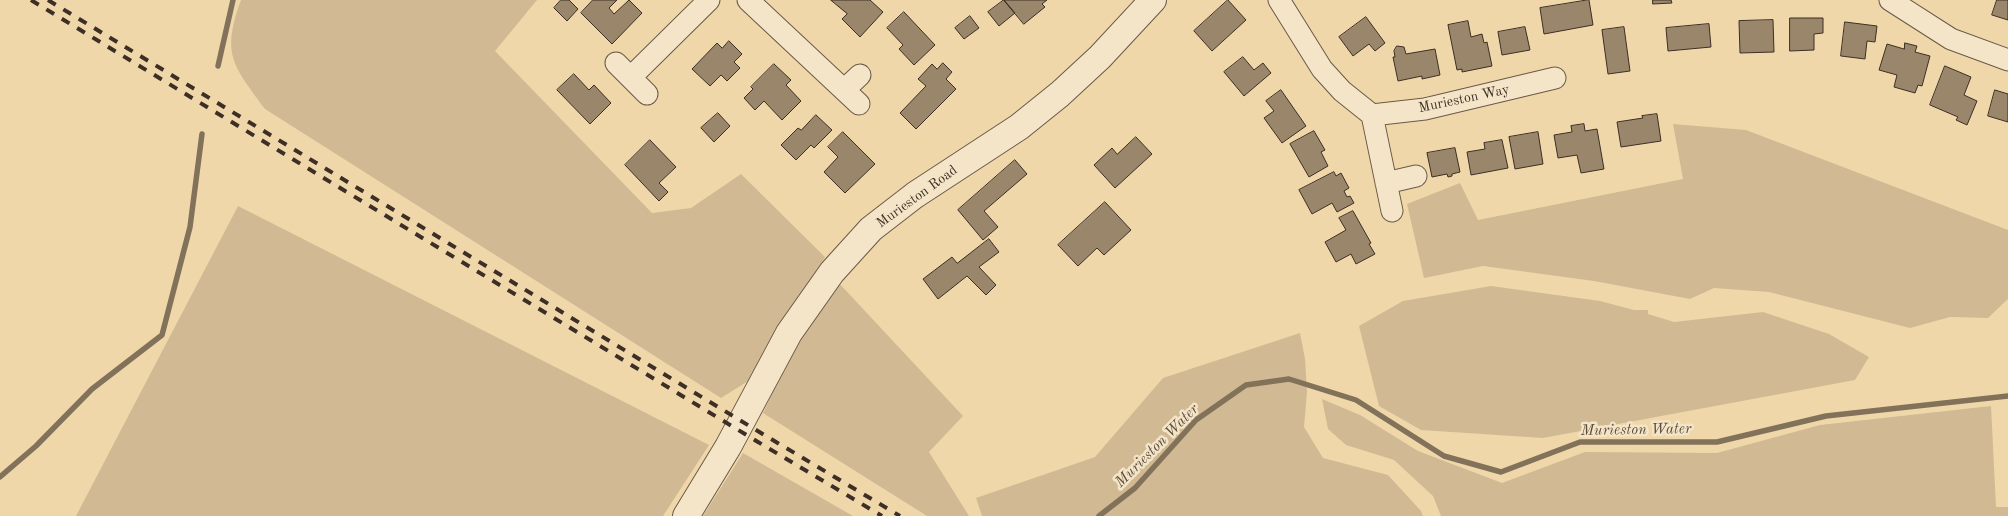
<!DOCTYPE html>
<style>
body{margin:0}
canvas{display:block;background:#efd7aa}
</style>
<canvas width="2008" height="516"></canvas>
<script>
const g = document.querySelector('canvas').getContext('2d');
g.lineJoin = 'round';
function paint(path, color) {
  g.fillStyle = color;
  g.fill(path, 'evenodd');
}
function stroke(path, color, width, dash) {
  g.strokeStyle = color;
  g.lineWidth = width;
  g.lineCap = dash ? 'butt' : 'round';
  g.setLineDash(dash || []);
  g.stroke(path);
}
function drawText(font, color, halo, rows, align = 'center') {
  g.font = font + ' "Old Standard TT",serif';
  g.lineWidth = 5;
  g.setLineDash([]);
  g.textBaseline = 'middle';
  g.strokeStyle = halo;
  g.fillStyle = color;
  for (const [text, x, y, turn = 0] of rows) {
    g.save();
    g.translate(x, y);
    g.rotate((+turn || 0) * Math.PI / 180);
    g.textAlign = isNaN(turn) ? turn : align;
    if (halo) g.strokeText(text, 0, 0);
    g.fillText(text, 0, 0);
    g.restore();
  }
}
const green = new Path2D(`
 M 241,0 L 537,0 L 495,51 L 652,213 L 691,208 L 741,174 L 825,257 L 753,378 L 721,398 L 265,109 C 233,65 221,55 241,0 Z
 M 1673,124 L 1746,130 L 2008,230 L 2008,299 L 1988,318 L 1950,317 L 1910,328 L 1769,292 L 1714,288 L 1690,299 L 1594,281 L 1483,266 L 1424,278 L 1407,204 L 1460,183 L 1478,220 L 1683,179 Z
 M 238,206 L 709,445 L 663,516 L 76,516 Z
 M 837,281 L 963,416 L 929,452 L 969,516 L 927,516 L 763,413 L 791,354 Z
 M 1491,286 L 1600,301 L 1634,310 L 1648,310 L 1648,314 L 1674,322 L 1763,312 L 1829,334 L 1869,357 L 1855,380 L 1543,438 L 1421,430 L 1379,406 L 1359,326 L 1403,301 Z
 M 1300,333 L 1305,359 L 1307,392 L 1304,427 L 1323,458 L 1388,475 L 1421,511 L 1423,516 L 982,516 L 976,498 L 1095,457 L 1163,378 Z
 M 1322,399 L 1360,415 L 1418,451 L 1502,483 L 1585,452 L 1717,453 L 1820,425 L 1991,406 L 1996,507 L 2008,507 L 2008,516 L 1441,516 L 1433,496 L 1394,460 L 1346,445 L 1328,429 Z
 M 743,453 L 853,516 L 703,516 Z`);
const stream = new Path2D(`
 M 218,66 L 233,0
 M 0,477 L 36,446 L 92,389 L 162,335 L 190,227 L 202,134
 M 1099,516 L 1135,488 L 1196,420 L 1246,385 L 1289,379 L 1356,400 L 1444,456 L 1501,472 L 1580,442 L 1717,442 L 1826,416 L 2008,396`);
const building = new Path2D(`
 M 561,0 L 569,0 L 578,9 L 567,21 L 554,8 Z
 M 593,0 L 617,0 L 609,8 L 614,14 L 629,0 L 642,13 L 612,44 L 581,13 Z
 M 831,0 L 870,0 L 883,12 L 860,37 L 842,19 L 847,14 Z
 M 1004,0 L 1047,0 L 1042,4 L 1045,7 L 1024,24 Z
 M 1004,0 L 1015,13 L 999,26 L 988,12 Z
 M 1228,0 L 1246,20 L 1212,51 L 1194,31 Z
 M 1589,0 L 1593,25 L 1544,34 L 1540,8 Z
 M 1653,0 L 1671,0 L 1672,3 L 1653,4 Z
 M 1997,0 L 2008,0 L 2008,20 L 1992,15 Z
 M 904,12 L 935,45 L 914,65 L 899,49 L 903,45 L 887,28 Z
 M 970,16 L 979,28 L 964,39 L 955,28 Z
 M 1366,17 L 1385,43 L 1375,51 L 1369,44 L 1353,56 L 1339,37 Z
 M 1790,18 L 1823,18 L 1823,33 L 1814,34 L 1814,50 L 1790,51 Z
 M 1773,20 L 1774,52 L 1740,53 L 1739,21 Z
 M 1468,21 L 1471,37 L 1482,34 L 1484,43 L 1487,42 L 1492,66 L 1462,72 L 1462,69 L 1457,70 L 1448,25 Z
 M 1845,22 L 1877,26 L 1875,42 L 1867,41 L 1865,59 L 1841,56 Z
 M 1709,24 L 1711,47 L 1668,51 L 1666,28 Z
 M 1525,27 L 1530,50 L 1502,55 L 1498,32 Z
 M 1624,27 L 1630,71 L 1608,74 L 1602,30 Z
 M 729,41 L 742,54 L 734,62 L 740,68 L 727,81 L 721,75 L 710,86 L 692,69 L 717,43 L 722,48 Z
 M 1905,43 L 1917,46 L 1915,52 L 1930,56 L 1922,86 L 1918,85 L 1915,93 L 1894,87 L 1897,75 L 1879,70 L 1887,44 L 1904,49 Z
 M 1397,46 L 1404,47 L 1406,54 L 1435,49 L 1440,75 L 1422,79 L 1422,76 L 1398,81 L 1393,57 L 1395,57 L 1394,51 Z
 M 1243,57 L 1254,70 L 1263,63 L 1271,73 L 1244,96 L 1224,72 Z
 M 943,63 L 952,72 L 946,79 L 956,89 L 916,129 L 900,113 L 926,86 L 918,79 L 932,64 L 937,69 Z
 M 774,64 L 791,80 L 786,85 L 801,101 L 782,120 L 764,101 L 755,110 L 744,98 L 753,89 L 751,87 Z
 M 1945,66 L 1971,77 L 1964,95 L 1977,101 L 1967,125 L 1956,120 L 1958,117 L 1930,105 Z
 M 574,74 L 589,90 L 594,85 L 611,103 L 590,124 L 557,90 Z
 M 1281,90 L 1306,126 L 1282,143 L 1264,118 L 1274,111 L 1266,101 Z
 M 1995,90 L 2008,94 L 2008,122 L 1988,116 Z
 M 718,113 L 730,126 L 714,142 L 701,128 Z
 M 1657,114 L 1661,141 L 1621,147 L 1617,122 L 1643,118 L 1642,116 Z
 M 816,115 L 832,130 L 814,148 L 811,145 L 796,160 L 781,145 L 798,128 L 801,130 Z
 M 1584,124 L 1585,131 L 1597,129 L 1604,169 L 1581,173 L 1577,155 L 1558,158 L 1554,135 L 1572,132 L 1571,126 Z
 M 1314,131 L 1325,150 L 1321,152 L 1328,166 L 1309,177 L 1290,144 Z
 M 843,132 L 875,164 L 845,193 L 824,172 L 838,157 L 828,147 Z
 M 1538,132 L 1543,164 L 1515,169 L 1509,137 Z
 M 1136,137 L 1152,154 L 1115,188 L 1094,165 L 1112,148 L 1117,154 Z
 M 650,140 L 676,167 L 659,183 L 668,192 L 659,201 L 625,165 Z
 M 1502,140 L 1508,168 L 1471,175 L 1467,152 L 1485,149 L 1484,143 Z
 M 1455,148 L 1460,172 L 1452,174 L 1452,176 L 1448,177 L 1447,174 L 1432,177 L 1427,153 Z
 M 1015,160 L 1027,174 L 984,211 L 998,227 L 983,240 L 958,210 Z
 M 1334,172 L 1336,176 L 1341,173 L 1349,188 L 1344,191 L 1347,197 L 1350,196 L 1354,203 L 1337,212 L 1332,203 L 1312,214 L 1299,190 Z
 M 1105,202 L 1131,230 L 1104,255 L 1097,248 L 1078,266 L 1058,245 Z
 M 1353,211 L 1371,243 L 1369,244 L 1375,254 L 1356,264 L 1351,254 L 1336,262 L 1325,242 L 1346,230 L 1339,218 Z
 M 989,239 L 999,252 L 979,267 L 996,285 L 986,295 L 967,276 L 938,299 L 923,279 L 952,257 L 957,263 Z`);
const minor = new Path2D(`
 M 748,0 L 859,104
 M 1279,0 L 1322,69 L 1342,91 L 1372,115 L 1425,109 L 1555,78
 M 1890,0 L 1951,39 L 2008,60
 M 616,63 L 647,94
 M 631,77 L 709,0
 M 844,90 L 860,75
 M 1372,115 L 1392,211
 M 1386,183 L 1416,176`);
const tertiary = new Path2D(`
 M 686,516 L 728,447 L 789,333 L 832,272 L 871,229 L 915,195 L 1019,127 L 1060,94 L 1100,57 L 1153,0`);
const rail = new Path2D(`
 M 31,0 L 758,442 L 882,516
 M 48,0 L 761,433 L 900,516`);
const streetNames = [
 ["Murieston Way",1464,99,-12],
 ["Murieston Road",917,197,-36]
];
const waterNames = [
 ["Murieston Water",1636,430,-1],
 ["Murieston Water",1157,446,-45]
];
paint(green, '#d1ba93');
stroke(stream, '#83725a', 5.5);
paint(building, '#9a866a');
stroke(building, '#3d2f25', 1);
stroke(minor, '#6a5946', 23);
stroke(tertiary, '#6a5946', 28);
stroke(minor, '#f5e5c8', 21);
stroke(tertiary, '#f5e5c8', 26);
stroke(rail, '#3d2f25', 4, [9, 9]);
drawText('14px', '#3d2f25', '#f5e5c8', streetNames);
drawText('italic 15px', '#5a4b3b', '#f5e5c8', waterNames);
</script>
